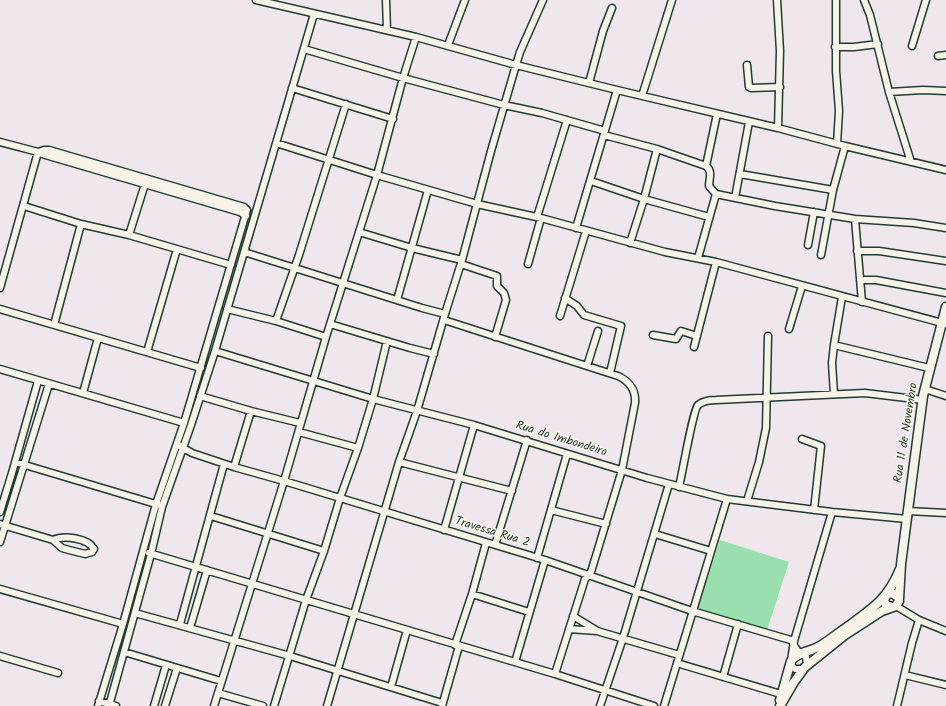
<!DOCTYPE html>
<style>
body{margin:0}
canvas{display:block;background:#f0e7ee}
</style>
<canvas width="946" height="706"></canvas>
<script>
const g = document.querySelector('canvas').getContext('2d');
g.lineJoin = 'round';
function paint(path, color) {
  g.fillStyle = color;
  g.fill(path, 'evenodd');
}
function stroke(path, color, width, dash) {
  g.strokeStyle = color;
  g.lineWidth = width;
  g.lineCap = dash ? 'butt' : 'round';
  g.setLineDash(dash || []);
  g.stroke(path);
}
function drawText(font, color, halo, rows, align = 'center') {
  g.font = font + ' Kalam,sans-serif';
  g.lineWidth = 3;
  g.setLineDash([]);
  g.textBaseline = 'middle';
  g.strokeStyle = halo;
  g.fillStyle = color;
  for (const [text, x, y, turn = 0] of rows) {
    g.save();
    g.translate(x, y);
    g.rotate((+turn || 0) * Math.PI / 180);
    g.textAlign = isNaN(turn) ? turn : align;
    if (halo) g.strokeText(text, 0, 0);
    g.fillText(text, 0, 0);
    g.restore();
  }
}
const green = new Path2D(`
 M 720,540 L 789,562 L 767,630 L 698,608 Z`);
const minor = new Path2D(`
 M 256,0 L 416,37 L 516,65 L 617,90 L 778,128 L 845,146 L 946,170
 M 386,0 L 387,30
 M 777,0 L 780,51 L 778,128
 M 836,0 L 836,71 L 839,111 L 837,144
 M 864,0 L 870,15 L 889,92 L 911,162
 M 448,45 L 465,0
 M 912,46 L 926,0
 M 835,47 L 854,47 L 878,44
 M 304,49 L 403,78 L 504,105 L 542,113 L 605,131
 M 938,56 L 946,55
 M 747,65 L 749,87 L 751,88 L 780,87
 M 589,83 L 603,31 L 612,8
 M 292,88 L 393,119
 M 889,92 L 923,90 L 946,91
 M 642,96 L 672,0
 M 604,135 L 657,149 L 706,166 C 713,171 709,179 709,186 L 716,194 L 775,206 L 855,219 L 914,223 L 946,228
 M 0,142 L 38,152
 M 276,143 L 377,175 L 477,204 L 541,218 L 665,252 L 716,262 L 946,324
 M 41,152 L 42,154 L 240,212 L 246,216
 M 706,166 L 717,114
 M 740,174 L 833,190
 M 591,181 L 644,199 L 709,217
 M 735,198 L 749,122
 M 24,206 L 81,224 L 129,235 L 231,265
 M 537,217 L 567,120
 M 855,219 L 862,302
 M 576,228 L 617,90
 M 359,232 L 412,248 L 462,260
 M 129,235 L 145,184
 M 630,243 L 644,199 L 657,149
 M 808,245 L 814,212
 M 857,251 L 879,251 L 946,261
 M 244,252 L 422,308 L 445,314
 M 821,255 L 833,190 L 845,146
 M 698,258 L 716,194
 M 461,264 L 497,276 L 497,286 L 504,293 L 506,300 L 495,337
 M 528,264 L 541,218
 M 860,280 L 876,280 L 946,293
 M 0,288 L 38,152 L 44,150 L 49,150 L 244,207 L 247,210 L 184,423 L 156,504 L 123,624 L 98,706
 M 565,298 L 577,306 L 584,315 L 621,326 L 610,373
 M 397,300 L 428,190
 M 0,309 L 201,368
 M 227,309 L 276,321
 M 560,316 L 586,231
 M 444,320 L 618,376 C 629,381 636,390 635,403 L 622,470 L 591,572 L 585,579 L 555,674
 M 330,324 L 410,348 L 434,354
 M 54,325 L 81,224
 M 789,329 L 802,286
 M 653,335 L 676,339 L 681,331 L 697,336
 M 326,337 L 276,321 L 299,255 L 346,104
 M 834,345 L 929,368
 M 694,347 L 716,262
 M 215,351 L 373,399 L 474,425 L 647,478 L 727,499 L 832,512 L 907,519
 M 147,352 L 177,249
 M 587,366 L 598,331
 M 0,369 L 184,423
 M 925,389 L 946,396
 M 83,393 L 98,338
 M 834,394 L 832,363 L 834,345 L 842,297
 M 200,396 L 251,411 L 300,423
 M 299,432 L 358,448 L 373,399 L 387,341
 M 802,439 L 821,446 L 814,510
 M 180,446 L 192,453 L 234,467 L 284,481 L 545,560 L 692,611 L 794,641
 M 15,462 L 159,505
 M 399,462 L 512,491
 M 234,467 L 251,411
 M 679,487 C 682,475 693,410 698,405 C 703,401 711,400 716,400 L 865,393 L 923,400
 M 747,501 L 759,462 L 766,428 L 768,336
 M 551,510 L 606,524
 M 908,511 L 946,513
 M 0,512 L 12,473 L 38,381
 M 211,516 L 324,551
 M 0,524 L 53,540 L 62,548 L 69,550 L 85,554 L 92,552 L 94,549 C 88,538 64,535 53,540
 M 444,530 L 474,425
 M 655,534 L 711,551
 M 0,542 L 49,384
 M 495,545 L 527,440
 M 149,553 L 555,674 L 654,706
 M 537,558 L 567,454
 M 0,589 L 123,624
 M 472,594 L 529,612
 M 896,606 L 919,620 L 946,631
 M 135,613 L 290,656 L 442,703
 M 573,616 L 596,630
 M 180,624 L 224,464
 M 190,628 L 207,570
 M 569,629 L 597,631 L 679,655
 M 793,644 L 797,650 L 806,657 L 807,664 L 802,669 L 795,669 L 792,666 L 791,661 L 794,641 L 832,512
 M 455,645 L 472,594 L 486,543
 M 124,652 L 221,681
 M 0,656 L 58,673
 M 515,662 L 545,560
 M 677,663 L 781,694
 M 905,675 L 946,685
 M 723,677 L 738,624
 M 391,687 L 407,630
 M 218,693 L 263,706
 M 99,701 L 116,706
 M 109,706 L 151,554 L 162,507 L 191,425 L 215,351 L 314,14
 M 154,706 L 166,665
 M 165,706 L 177,668
 M 214,706 L 284,481 L 326,337 L 377,175 L 403,78 L 416,37
 M 274,706 L 306,600 L 324,551 L 340,498 L 358,448
 M 327,706 L 399,462 L 417,411 L 445,314 L 462,260 L 491,151 L 516,65 L 520,52 L 543,0
 M 442,706 L 459,646
 M 600,706 L 623,638 L 669,484
 M 664,706 L 727,499
 M 897,706 L 912,643 L 919,620`);
const major = new Path2D(`
 M 899,599 L 901,564 L 911,487 L 923,396 L 946,307
 M 780,700 L 791,661 C 797,652 810,652 820,646 C 830,640 838,633 847,627 C 872,609 888,599 900,569
 M 780,706 L 794,682 L 805,667 L 845,635 L 882,611 L 896,606 L 899,601 L 898,597 L 892,593 L 887,594 L 884,600 L 886,605 L 892,607`);
const streetNames = [
 ["Rua 11 de Novembro",907,433,-81],
 ["Rua do Imbondeiro",561,440,17],
 ["Travessa Rua 2",492,533,17]
];
paint(green, '#99e0ae');
stroke(minor, '#1f3d34', 9);
stroke(major, '#1f3d34', 11);
stroke(minor, '#f7f3e8', 6);
stroke(major, '#f7f3e8', 8);
drawText('12px', '#1f3d34', '#f7f3e8', streetNames);
</script>
